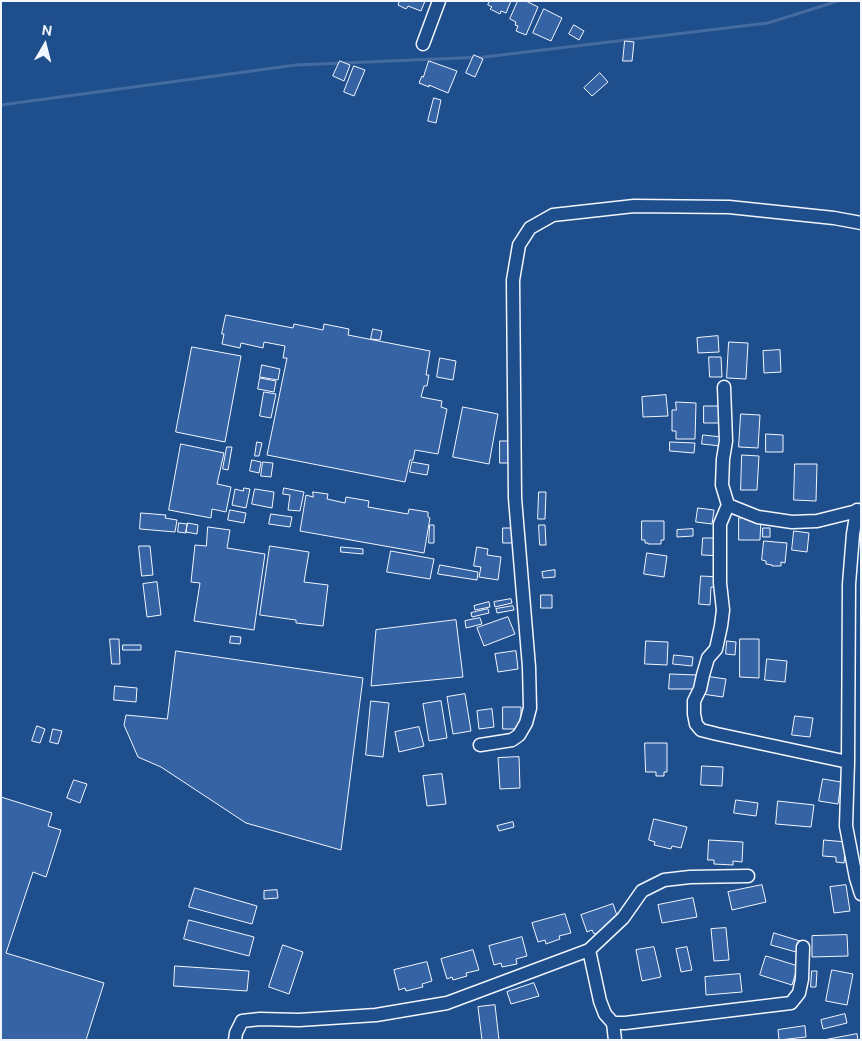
<!DOCTYPE html>
<style>
body{margin:0}
#map{position:relative;width:862px;height:1041px;overflow:hidden;background:#1f4e8c;font-family:"DM Sans",sans-serif}
canvas{display:block}
.frame{position:absolute;inset:0;border:2px solid #f2f6ff;pointer-events:none}
.north{position:absolute;left:20px;top:20px;width:50px;height:50px;-webkit-text-stroke:4px #1f4e8c;paint-order:stroke;rotate:8deg;font-size:14px;font-weight:700;line-height:20px;text-align:center;color:#f2f6ff}
.north::after{content:'';display:block;margin:auto;width:18px;height:22px;background:#f2f6ff;clip-path:polygon(50% 0,100% 100%,50% 72%,0 100%)}
</style>
<div id="map">
<canvas width="862" height="1041"></canvas>
<div class="frame"></div>
<div class="north">N</div>
</div>
<script>
const g = document.querySelector('canvas').getContext('2d');
g.lineJoin = 'round';
function stroke(path, color, width, dash) {
  g.strokeStyle = color;
  g.lineWidth = width;
  g.lineCap = dash ? 'butt' : 'round';
  g.setLineDash(dash || []);
  g.stroke(path);
}
function paint(path, color) {
  g.fillStyle = color;
  g.fill(path, 'evenodd');
}
const stream = new Path2D(`
 M 1,105 L 296,65 L 484,57 L 768,23 L 838,1`);
const building = new Path2D(`
 M 397,1 L 425,1 L 421,11 L 408,6 L 406,9 L 398,5 L 399,2 Z
 M 490,1 L 511,1 L 506,13 L 501,11 L 500,14 L 490,9 L 492,7 L 488,5 Z
 M 518,1 L 526,1 L 538,7 L 526,35 L 516,31 L 518,26 L 515,25 L 516,22 L 510,19 Z
 M 544,9 L 562,18 L 551,41 L 533,33 Z
 M 574,25 L 584,31 L 579,40 L 569,34 Z
 M 625,41 L 634,42 L 632,61 L 623,61 Z
 M 474,55 L 483,59 L 475,77 L 466,73 Z
 M 340,61 L 350,65 L 344,81 L 333,76 Z
 M 429,61 L 457,71 L 448,93 L 429,85 L 429,87 L 419,83 L 422,76 L 423,77 Z
 M 354,66 L 365,70 L 354,96 L 344,92 Z
 M 600,73 L 608,82 L 592,96 L 584,88 Z
 M 434,98 L 441,100 L 436,123 L 428,121 Z
 M 226,315 L 293,328 L 294,324 L 323,330 L 324,324 L 349,329 L 348,335 L 430,351 L 426,375 L 429,375 L 427,386 L 424,386 L 421,397 L 442,401 L 441,407 L 447,409 L 438,454 L 415,450 L 413,460 L 410,460 L 405,482 L 267,455 L 287,358 L 283,358 L 285,346 L 264,342 L 263,348 L 241,343 L 240,348 L 222,344 L 224,334 L 222,334 Z
 M 373,329 L 382,331 L 380,340 L 371,339 Z
 M 718,336 L 719,352 L 698,353 L 697,338 Z
 M 729,342 L 748,343 L 746,379 L 727,378 Z
 M 192,347 L 241,356 L 225,442 L 176,432 Z
 M 780,350 L 781,372 L 764,373 L 763,351 Z
 M 709,357 L 721,357 L 722,377 L 710,377 Z
 M 440,358 L 456,361 L 453,380 L 437,377 Z
 M 262,365 L 280,369 L 278,380 L 260,377 Z
 M 260,378 L 276,381 L 274,392 L 258,389 Z
 M 264,392 L 276,394 L 271,418 L 260,416 Z
 M 666,395 L 668,416 L 643,417 L 642,397 Z
 M 676,402 L 696,403 L 695,439 L 676,439 L 676,431 L 672,431 L 672,410 L 676,410 Z
 M 704,406 L 721,406 L 721,423 L 704,423 Z
 M 463,407 L 498,414 L 489,464 L 453,457 Z
 M 741,414 L 760,415 L 758,448 L 739,447 Z
 M 766,434 L 783,435 L 783,452 L 766,452 Z
 M 703,435 L 722,437 L 721,446 L 702,444 Z
 M 500,441 L 511,441 L 511,463 L 500,463 Z
 M 257,442 L 262,443 L 259,456 L 255,456 Z
 M 670,442 L 695,443 L 694,453 L 670,451 Z
 M 181,444 L 224,453 L 217,484 L 231,487 L 226,512 L 212,509 L 211,518 L 169,510 Z
 M 227,447 L 232,447 L 228,470 L 223,469 Z
 M 742,455 L 759,456 L 757,490 L 741,490 Z
 M 252,460 L 261,462 L 259,473 L 250,471 Z
 M 263,462 L 273,463 L 271,477 L 261,476 Z
 M 412,462 L 429,465 L 427,475 L 410,472 Z
 M 795,464 L 817,464 L 816,501 L 794,500 Z
 M 244,488 L 250,489 L 246,508 L 232,505 L 235,489 L 243,491 Z
 M 284,488 L 304,492 L 300,511 L 288,510 L 290,495 L 283,494 Z
 M 255,489 L 274,492 L 272,508 L 252,504 Z
 M 313,492 L 328,494 L 327,499 L 345,503 L 346,497 L 369,501 L 368,507 L 408,514 L 409,509 L 428,512 L 428,517 L 430,518 L 424,553 L 300,531 L 306,495 L 313,497 Z
 M 539,492 L 546,492 L 545,519 L 538,519 Z
 M 698,508 L 714,510 L 712,524 L 696,522 Z
 M 230,510 L 246,513 L 244,523 L 228,520 Z
 M 141,513 L 166,515 L 165,518 L 177,520 L 175,532 L 140,529 Z
 M 271,514 L 292,517 L 290,527 L 269,524 Z
 M 739,518 L 761,518 L 760,540 L 739,540 Z
 M 642,521 L 664,521 L 664,540 L 661,540 L 661,544 L 648,544 L 648,543 L 645,543 L 645,540 L 642,540 Z
 M 179,523 L 187,524 L 186,533 L 178,532 Z
 M 188,523 L 198,525 L 197,534 L 186,532 Z
 M 430,525 L 434,525 L 434,543 L 429,543 Z
 M 539,525 L 545,525 L 546,545 L 540,545 Z
 M 208,527 L 230,530 L 227,548 L 265,554 L 254,630 L 194,621 L 200,583 L 191,582 L 195,545 L 206,546 Z
 M 503,528 L 512,528 L 512,543 L 503,543 Z
 M 763,528 L 770,528 L 770,537 L 763,537 Z
 M 693,529 L 693,536 L 677,537 L 677,530 Z
 M 794,531 L 809,533 L 807,552 L 792,550 Z
 M 703,538 L 725,538 L 724,556 L 702,555 Z
 M 764,541 L 787,543 L 785,563 L 781,562 L 781,566 L 772,566 L 772,565 L 766,564 L 766,561 L 762,560 Z
 M 139,546 L 150,546 L 153,575 L 142,576 Z
 M 270,546 L 309,552 L 304,582 L 328,585 L 323,626 L 296,623 L 296,620 L 260,615 Z
 M 341,547 L 363,549 L 363,554 L 341,552 Z
 M 477,547 L 488,549 L 487,555 L 501,557 L 498,580 L 479,577 L 481,567 L 474,566 Z
 M 391,551 L 434,559 L 430,579 L 387,572 Z
 M 647,553 L 667,556 L 664,577 L 644,574 Z
 M 440,565 L 478,572 L 477,580 L 438,574 Z
 M 555,570 L 555,577 L 543,578 L 542,572 Z
 M 701,576 L 721,577 L 721,587 L 711,587 L 710,605 L 699,604 Z
 M 157,582 L 161,615 L 147,617 L 143,584 Z
 M 541,595 L 552,595 L 552,608 L 541,608 Z
 M 511,599 L 512,603 L 495,607 L 494,602 Z
 M 489,602 L 490,607 L 475,610 L 474,606 Z
 M 513,606 L 514,610 L 497,613 L 496,609 Z
 M 488,609 L 489,613 L 472,617 L 471,613 Z
 M 508,617 L 515,634 L 484,646 L 477,628 Z
 M 480,618 L 482,624 L 466,628 L 465,621 Z
 M 456,620 L 463,677 L 371,686 L 376,630 Z
 M 231,636 L 241,637 L 240,644 L 230,643 Z
 M 110,639 L 119,639 L 120,664 L 112,664 Z
 M 740,639 L 759,639 L 759,678 L 740,677 Z
 M 646,641 L 668,642 L 667,665 L 645,664 Z
 M 727,641 L 736,642 L 735,655 L 726,654 Z
 M 123,645 L 141,645 L 141,650 L 123,650 Z
 M 176,651 L 363,678 L 341,850 L 246,823 L 161,767 L 138,757 L 124,725 L 126,715 L 167,719 Z
 M 516,651 L 518,669 L 498,672 L 495,654 Z
 M 674,655 L 693,657 L 692,666 L 673,664 Z
 M 767,659 L 787,661 L 785,682 L 765,680 Z
 M 670,674 L 697,675 L 696,689 L 669,689 Z
 M 705,676 L 726,679 L 723,697 L 702,694 Z
 M 115,686 L 137,688 L 136,702 L 114,700 Z
 M 465,694 L 471,731 L 453,734 L 447,697 Z
 M 371,701 L 389,703 L 383,757 L 366,755 Z
 M 441,701 L 447,738 L 429,741 L 423,704 Z
 M 503,707 L 521,707 L 521,729 L 503,729 Z
 M 492,709 L 494,727 L 479,729 L 477,711 Z
 M 795,716 L 813,718 L 810,737 L 792,735 Z
 M 37,726 L 45,729 L 40,743 L 32,741 Z
 M 419,727 L 424,746 L 399,752 L 395,732 Z
 M 53,729 L 62,731 L 58,744 L 50,742 Z
 M 645,743 L 667,743 L 667,772 L 664,772 L 664,776 L 656,776 L 656,772 L 646,772 Z
 M 519,757 L 520,788 L 500,789 L 498,758 Z
 M 702,766 L 723,767 L 722,786 L 701,785 Z
 M 442,774 L 446,804 L 427,806 L 423,776 Z
 M 823,779 L 841,782 L 838,804 L 819,801 Z
 M 74,780 L 87,784 L 80,803 L 67,798 Z
 M 1,797 L 52,813 L 48,826 L 61,830 L 46,877 L 33,872 L 6,953 L 104,983 L 86,1040 L 1,1040 Z
 M 736,800 L 758,803 L 756,816 L 734,813 Z
 M 778,801 L 814,805 L 811,827 L 776,824 Z
 M 654,819 L 687,827 L 681,848 L 672,846 L 671,849 L 654,845 L 655,842 L 649,840 Z
 M 513,822 L 514,827 L 499,831 L 497,826 Z
 M 709,840 L 743,842 L 742,862 L 733,861 L 733,865 L 714,864 L 714,860 L 708,860 Z
 M 824,840 L 846,842 L 844,863 L 836,862 L 836,857 L 823,856 Z
 M 762,885 L 766,902 L 732,910 L 728,892 Z
 M 846,885 L 850,911 L 834,913 L 830,887 Z
 M 195,888 L 257,906 L 252,924 L 189,907 Z
 M 277,890 L 278,898 L 264,899 L 264,891 Z
 M 693,898 L 697,917 L 662,923 L 658,905 Z
 M 613,904 L 619,921 L 606,926 L 607,930 L 594,934 L 592,930 L 587,932 L 581,915 Z
 M 565,914 L 571,933 L 559,936 L 560,939 L 546,944 L 545,940 L 538,942 L 532,923 Z
 M 189,920 L 254,937 L 249,956 L 184,939 Z
 M 726,928 L 729,960 L 714,961 L 711,929 Z
 M 774,933 L 800,941 L 796,952 L 771,945 Z
 M 847,935 L 848,956 L 812,957 L 812,936 Z
 M 522,937 L 527,956 L 516,959 L 517,964 L 502,967 L 501,963 L 494,965 L 489,946 Z
 M 283,945 L 303,952 L 289,994 L 269,987 Z
 M 654,947 L 661,977 L 642,981 L 636,950 Z
 M 687,947 L 692,970 L 681,972 L 676,949 Z
 M 473,950 L 479,970 L 466,973 L 467,976 L 453,980 L 452,977 L 447,979 L 441,959 Z
 M 766,956 L 798,966 L 792,985 L 760,975 Z
 M 427,962 L 432,981 L 422,984 L 423,987 L 406,991 L 405,988 L 399,990 L 394,970 Z
 M 175,966 L 249,971 L 247,991 L 174,986 Z
 M 832,970 L 853,974 L 847,1005 L 826,1001 Z
 M 812,971 L 817,971 L 816,987 L 811,987 Z
 M 740,974 L 742,992 L 706,995 L 705,977 Z
 M 534,983 L 539,996 L 511,1004 L 507,992 Z
 M 495,1005 L 499,1040 L 482,1040 L 478,1007 Z
 M 845,1014 L 847,1023 L 823,1029 L 821,1020 Z
 M 805,1026 L 806,1037 L 779,1040 L 778,1030 Z
 M 857,1034 L 858,1040 L 824,1040 Z`);
const minor = new Path2D(`
 M 423,44 L 439,1
 M 724,387 L 726,441 L 723,459 L 722,485 L 728,505 L 758,517 L 792,522 L 817,521 L 861,510
 M 728,505 L 720,524 L 720,583 L 723,610 L 721,626 L 716,649 L 708,658 L 703,675 L 700,689 L 694,701 L 694,714 L 696,724 L 701,730 L 717,734 L 848,762
 M 857,510 L 853,534 L 849,584 L 848,762 L 846,826 L 856,878 L 861,894
 M 480,745 L 512,740 L 519,735 L 526,723 L 530,708 L 529,667 L 515,498 L 513,280 L 519,245 L 530,228 L 553,215 L 634,206 L 729,207 L 834,218 L 861,223
 M 589,950 L 600,1001 L 605,1014 L 613,1023 L 625,1023 L 791,1003 L 799,993 L 802,979 L 803,947
 M 613,1023 L 615,1040
 M 235,1040 L 236,1033 L 242,1021 L 260,1019 L 299,1020 L 376,1015 L 447,1003 L 589,950 L 623,918 L 642,891 L 664,880 L 690,877 L 748,876`);
stroke(stream, '#446ba0', 3);
paint(building, '#3563a3');
stroke(building, '#f2f6ff', 1);
stroke(minor, '#f2f6ff', 15);
stroke(minor, '#1f4e8c', 12);
</script>
